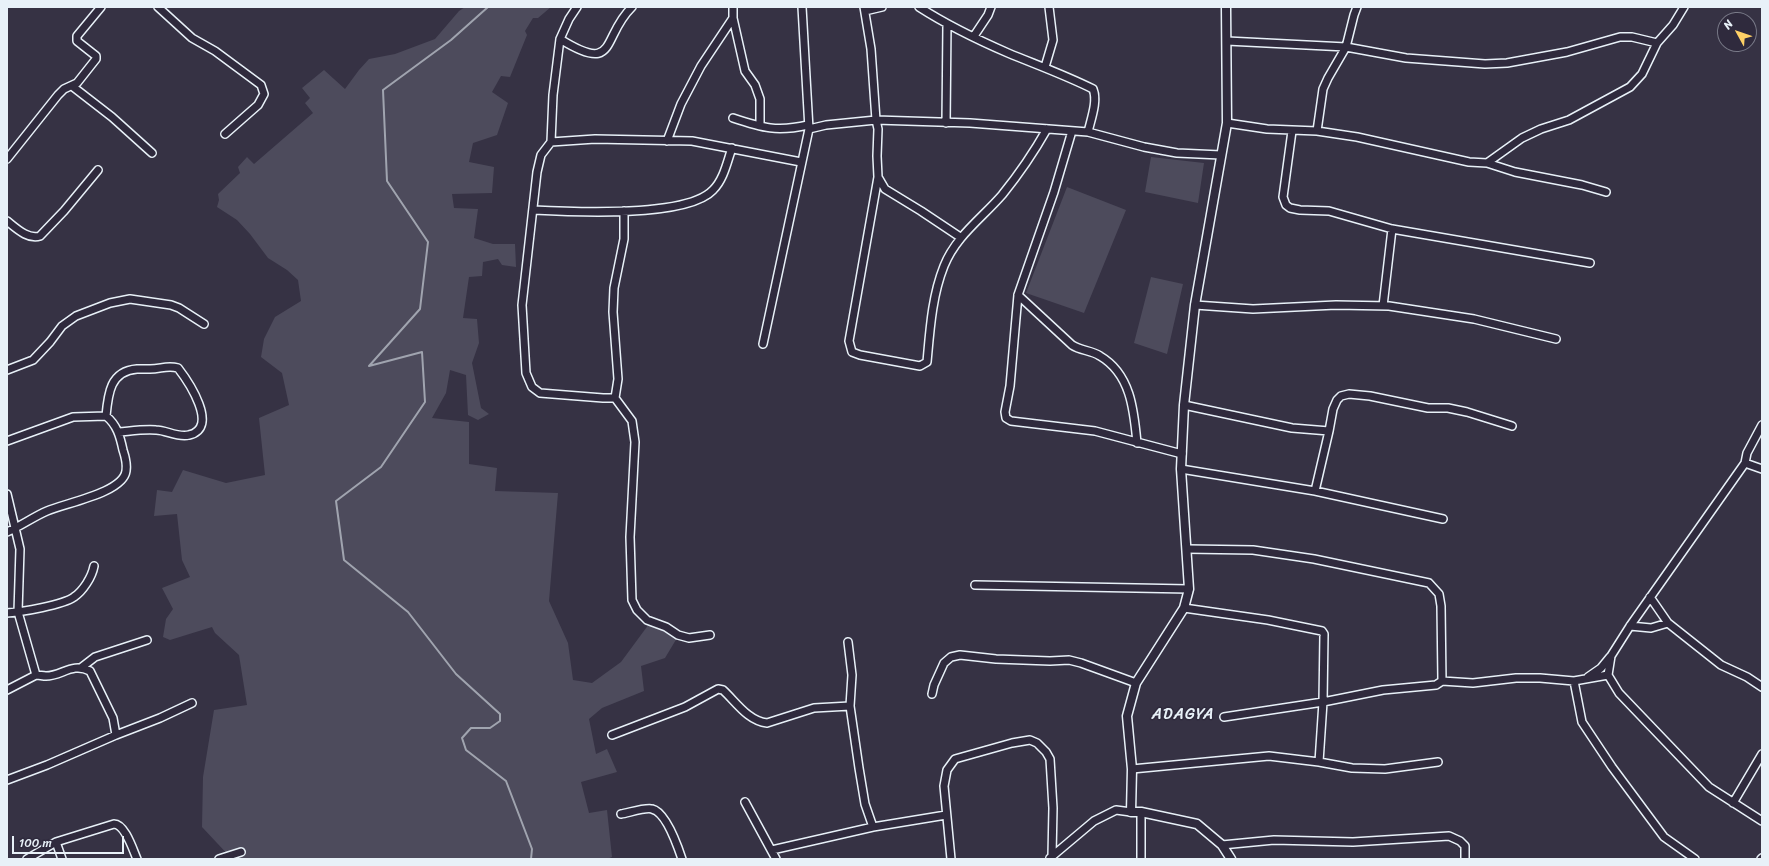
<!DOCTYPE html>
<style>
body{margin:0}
#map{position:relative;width:1769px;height:866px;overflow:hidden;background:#363244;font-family:Sriracha,sans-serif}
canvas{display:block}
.frame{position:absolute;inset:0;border:8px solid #e8f1f8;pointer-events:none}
.north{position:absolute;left:1717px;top:12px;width:40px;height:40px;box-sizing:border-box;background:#2f2a3d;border:1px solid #797a88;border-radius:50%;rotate:310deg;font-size:11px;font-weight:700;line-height:16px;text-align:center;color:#e8f1f8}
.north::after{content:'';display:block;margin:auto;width:14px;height:18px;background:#ffd166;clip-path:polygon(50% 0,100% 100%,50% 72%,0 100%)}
.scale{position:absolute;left:12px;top:836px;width:112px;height:18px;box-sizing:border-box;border:2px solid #e8f1f8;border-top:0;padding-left:5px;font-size:12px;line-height:14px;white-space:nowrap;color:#e8f1f8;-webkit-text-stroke:3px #2f2a3d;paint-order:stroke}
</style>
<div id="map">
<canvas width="1769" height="866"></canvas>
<div class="frame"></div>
<div class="north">N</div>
<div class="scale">100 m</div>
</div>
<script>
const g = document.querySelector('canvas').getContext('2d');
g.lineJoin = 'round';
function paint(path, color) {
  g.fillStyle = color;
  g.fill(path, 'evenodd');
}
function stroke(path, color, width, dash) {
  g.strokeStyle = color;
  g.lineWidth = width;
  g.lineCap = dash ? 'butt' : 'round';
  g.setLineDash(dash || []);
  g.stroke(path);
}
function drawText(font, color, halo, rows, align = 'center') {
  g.font = font + ' Sriracha,sans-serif';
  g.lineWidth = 3;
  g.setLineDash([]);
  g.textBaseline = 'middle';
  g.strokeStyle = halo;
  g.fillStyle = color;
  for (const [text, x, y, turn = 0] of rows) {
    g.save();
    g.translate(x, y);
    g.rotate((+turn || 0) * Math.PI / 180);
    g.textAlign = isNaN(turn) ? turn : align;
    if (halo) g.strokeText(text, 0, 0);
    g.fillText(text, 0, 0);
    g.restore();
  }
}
const green = new Path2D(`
 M 465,7 L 551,7 L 538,18 L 533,18 L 525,31 L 527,35 L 510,77 L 501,76 L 492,92 L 508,103 L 497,135 L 473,143 L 469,162 L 494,167 L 492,193 L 452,194 L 454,208 L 478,209 L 474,238 L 493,244 L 515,244 L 516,267 L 502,265 L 498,259 L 483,262 L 482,276 L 469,277 L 463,318 L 477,319 L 479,343 L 472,363 L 481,408 L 489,414 L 478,420 L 468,415 L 466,375 L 450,370 L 446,393 L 432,418 L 469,422 L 469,464 L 497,468 L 495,491 L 558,493 L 549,601 L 568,643 L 573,680 L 592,683 L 621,662 L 649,624 L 661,627 L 677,638 L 665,658 L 641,666 L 644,691 L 602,708 L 589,719 L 596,754 L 607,749 L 617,772 L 581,782 L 589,813 L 607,810 L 612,857 L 607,859 L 232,859 L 202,827 L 203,777 L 214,710 L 247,705 L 239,655 L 215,633 L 212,627 L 170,640 L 163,637 L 166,619 L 173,609 L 162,588 L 190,577 L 182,560 L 177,514 L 154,516 L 157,490 L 172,492 L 183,470 L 226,483 L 265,475 L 259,418 L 289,405 L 282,373 L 261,357 L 264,339 L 275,317 L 301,301 L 298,280 L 287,270 L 268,258 L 250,234 L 237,220 L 217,207 L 219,200 L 218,194 L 240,173 L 238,167 L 247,157 L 254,164 L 313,113 L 305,103 L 310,98 L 302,88 L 324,70 L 345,89 L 359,70 L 369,59 L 395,54 L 435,39 L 459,11 Z
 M 1151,157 L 1204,163 L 1198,203 L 1145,192 Z
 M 1067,187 L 1126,210 L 1084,313 L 1026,293 Z
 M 1151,277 L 1183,284 L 1167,354 L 1134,343 Z`);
const stream = new Path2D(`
 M 488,7 L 451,40 L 383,90 L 387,181 L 428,242 L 420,309 L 369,366 L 422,352 L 425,402 L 381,467 L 336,501 L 344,560 L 408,612 L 456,674 L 500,714 L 500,721 L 490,728 L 471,728 L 462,738 L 466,750 L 506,781 L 532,849 L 531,859`);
const minor = new Path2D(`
 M 158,7 L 192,38 L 215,51 L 261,85 L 264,94 L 258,105 L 225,134
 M 577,7 L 569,19 L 560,39 L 553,95 L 551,142 L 541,155 L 537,172 L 522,305 L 526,373 L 532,387 L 540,393 L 603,398 L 615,398
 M 802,7 L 809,129
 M 864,7 L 871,49 L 876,120 L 878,129 L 877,156 L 878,177 L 885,189 L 921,211 L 960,237
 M 919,7 C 947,25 978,40 1008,53 C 1037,65 1065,75 1093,89 C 1098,101 1091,119 1088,132
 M 865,11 L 882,7
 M 733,18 L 745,71 L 755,85 L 760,99 L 760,126
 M 974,36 L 988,15 L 991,7
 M 560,39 C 618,75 601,37 632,7
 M 1227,41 L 1346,47 L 1406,58 L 1485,64 L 1507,63 L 1567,52 L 1620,37 L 1632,37 L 1657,43
 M 1045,67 L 1053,40 L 1049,7
 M 72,86 L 112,117 L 152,153
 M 733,118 C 763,128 777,132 808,125
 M 946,123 L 947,24
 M 1227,123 L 1267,129 L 1317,131 L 1357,137 L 1469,162 L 1487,163 L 1522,138 L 1541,129 L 1569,120 L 1630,87 L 1642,74 L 1657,43 L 1673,25 L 1684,7
 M 1072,131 L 1054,192 L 1018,295 L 1010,386 L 1005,412 L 1006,418 L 1011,421 L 1095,431 L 1182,454
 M 1292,131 L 1283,197 L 1286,205 L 1290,208 L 1300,210 L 1329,211 L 1392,229 L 1590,263
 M 1317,131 L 1323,89 L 1328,78 L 1346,47 L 1354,15 L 1357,7
 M 667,141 L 681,104 L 701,66 L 733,18 L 733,7
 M 551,142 L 595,139 L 692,141 L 801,162
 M 7,159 L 58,95 L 64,89 L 77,83 L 96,59 L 96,56 L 77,41 L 77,36 L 101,7
 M 1487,163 L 1515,172 L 1582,185 L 1606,192
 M 878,177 L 849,341 L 852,352 L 860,355 L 920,366 L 927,362 C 930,329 932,296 944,266 C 956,236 982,218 1002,195 C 1019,174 1034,152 1047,129
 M 533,210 C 572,212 687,218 713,190 C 724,179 727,162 732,148
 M 624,211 L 624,239 L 614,288 L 613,312 L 618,379 L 615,398 L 632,421 L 635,442 L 630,537 L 632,600 L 637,610 L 647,620 L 666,627 L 678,635 L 689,638 L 710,635
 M 7,221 C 16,228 28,240 40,236 L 64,211 L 98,170
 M 1018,295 L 1072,345 C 1081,351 1091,350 1100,356 C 1131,374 1134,411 1137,443
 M 1195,305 L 1253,309 L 1336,305 L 1389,306 L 1474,319 L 1556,339
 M 1383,306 L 1392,229
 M 763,344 L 809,129 L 826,125 L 876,120 L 970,123 L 1088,132 L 1144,147 L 1177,153 L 1221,155
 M 7,370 L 33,360 L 50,342 L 62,326 L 76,316 L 110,303 L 130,299 L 171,305 L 179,308 L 204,324
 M 1184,405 L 1292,428 L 1329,431
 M 106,416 C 108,394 110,371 137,369 C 141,369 146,369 150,369 C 161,369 167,365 178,368 C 188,381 220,428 189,435 C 178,438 166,430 156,430 C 144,429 131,431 119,432
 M 1762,425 L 1747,453 L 1745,463 L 1762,469
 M 7,441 L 73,417 L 106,416 C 117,425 120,436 123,450 C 125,456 127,465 126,471 C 123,493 65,503 47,511 C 33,517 21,526 7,532
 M 1745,463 L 1630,626 L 1611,656 L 1608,675 L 1619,693 L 1709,787 L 1762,821
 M 1181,469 L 1315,491 L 1443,519
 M 1315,491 L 1329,431 L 1333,409 L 1337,400 L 1341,396 L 1349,394 L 1370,396 L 1428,408 L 1448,408 L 1467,412 L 1512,426
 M 7,494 L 20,549 L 18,612 L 36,675 C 39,675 43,676 46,676 C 62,676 72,662 90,671 L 113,718 L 116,735 L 47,765 L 7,780
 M 1187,549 L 1253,550 L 1314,559 L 1429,583 L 1439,594 L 1441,606 L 1442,681 L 1436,685 L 1383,690 L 1323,702 L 1224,717
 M 975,585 L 1189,589
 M 1650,597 L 1668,623
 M 1184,608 L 1268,620 L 1322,631 L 1324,634 L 1323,702 L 1319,762
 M 7,613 C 22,612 63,605 74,597 C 83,591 92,577 94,566
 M 1630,626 L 1651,628 L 1668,623 L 1721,665 L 1747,677 L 1762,687
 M 848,642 L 852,675 L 850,706 L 859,768 L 865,804 L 873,827
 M 82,667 L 95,657 L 147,640
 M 1588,677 L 1601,668 L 1610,657
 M 1442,681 L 1473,683 L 1516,678 L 1540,678 L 1574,681 L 1608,675
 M 1574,681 L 1582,722 L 1612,767 L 1664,837 L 1695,859
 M 7,690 L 36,675
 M 932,694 L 934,685 L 944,663 L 951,657 L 960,655 L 996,659 L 1050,661 L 1069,660 L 1081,663 L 1136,683
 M 116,735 L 160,718 L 192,703
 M 612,735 L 685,707 L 718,689 L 723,690 C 736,702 748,721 767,723 L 814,708 L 850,706
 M 1132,769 L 1269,756 L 1319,762 L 1352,768 L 1385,769 L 1438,762
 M 745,802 L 776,859
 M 1733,803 L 1762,754
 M 621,814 C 628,813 646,807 652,809 C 666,812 678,847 682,859
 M 56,842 L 62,859
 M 1222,845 L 1274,840 L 1353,842 L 1449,836 L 1460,841 L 1465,846 L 1465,859
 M 772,850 L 873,827 L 946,815
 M 1050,858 L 1094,821 L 1116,810 L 1131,812
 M 27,859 L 56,842 L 114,824 C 125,824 133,850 137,859
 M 219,859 L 241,852
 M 951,859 L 944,786 L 947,770 L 955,759 L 1012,743 L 1030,740 L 1037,743 L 1046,752 L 1050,759 L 1053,808 L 1052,856
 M 1141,859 L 1141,812
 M 1761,859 L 1762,858`);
const tertiary = new Path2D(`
 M 1226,7 L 1227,123 L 1195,305 L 1184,405 L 1181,469 L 1189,589 L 1184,608 L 1136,683 L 1127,716 L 1132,769 L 1131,812 L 1141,812 L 1197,824 L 1222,845 L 1231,859`);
const quarterNames = [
 ["ADAGYA",1183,715]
];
paint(green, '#4d4b5c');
stroke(stream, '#a0a4af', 2);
stroke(minor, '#e8f1f8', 10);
stroke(tertiary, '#e8f1f8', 11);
stroke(minor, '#2f2a3d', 7);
stroke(tertiary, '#2f2a3d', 8);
g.letterSpacing = '1px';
drawText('16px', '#e8f1f8', '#2f2a3d', quarterNames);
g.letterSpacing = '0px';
</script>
